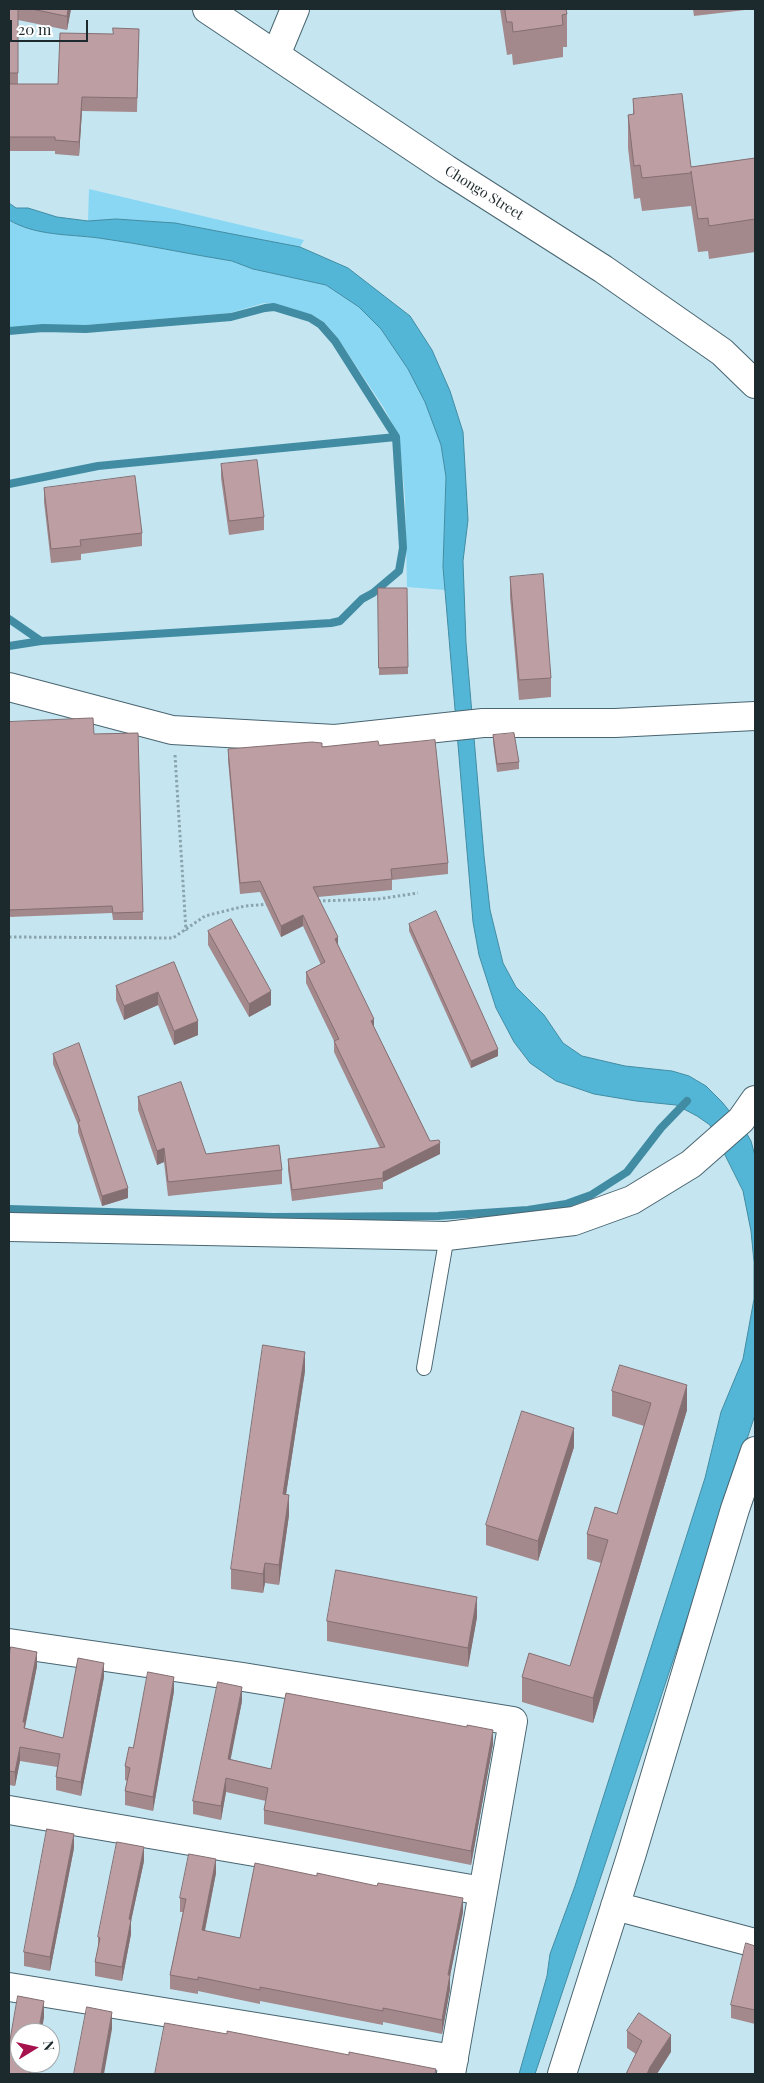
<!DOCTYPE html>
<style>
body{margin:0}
#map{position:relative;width:764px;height:2083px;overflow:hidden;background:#c5e6f1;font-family:"Playfair Display",serif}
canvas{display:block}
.frame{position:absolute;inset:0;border:10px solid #1c292d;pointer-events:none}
.north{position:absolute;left:10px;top:2023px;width:50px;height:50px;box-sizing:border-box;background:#fff;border:1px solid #a4a9ab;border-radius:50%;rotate:81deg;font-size:14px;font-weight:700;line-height:20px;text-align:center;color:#1c292d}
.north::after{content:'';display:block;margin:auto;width:18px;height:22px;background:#a6124d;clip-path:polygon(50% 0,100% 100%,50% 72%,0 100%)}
.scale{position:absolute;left:10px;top:20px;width:78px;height:22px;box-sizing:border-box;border:2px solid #1c292d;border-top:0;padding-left:6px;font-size:15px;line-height:18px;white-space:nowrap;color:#1c292d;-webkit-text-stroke:4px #fff;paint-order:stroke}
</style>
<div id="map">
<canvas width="764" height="2083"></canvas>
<div class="frame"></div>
<div class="north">N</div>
<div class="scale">20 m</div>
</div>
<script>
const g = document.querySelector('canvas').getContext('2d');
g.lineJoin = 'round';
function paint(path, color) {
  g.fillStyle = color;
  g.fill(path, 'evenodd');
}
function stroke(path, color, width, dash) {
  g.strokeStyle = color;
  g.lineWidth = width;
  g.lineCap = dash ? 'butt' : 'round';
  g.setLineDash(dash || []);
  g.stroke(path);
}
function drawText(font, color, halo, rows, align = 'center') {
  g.font = font + ' "Playfair Display",serif';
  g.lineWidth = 5;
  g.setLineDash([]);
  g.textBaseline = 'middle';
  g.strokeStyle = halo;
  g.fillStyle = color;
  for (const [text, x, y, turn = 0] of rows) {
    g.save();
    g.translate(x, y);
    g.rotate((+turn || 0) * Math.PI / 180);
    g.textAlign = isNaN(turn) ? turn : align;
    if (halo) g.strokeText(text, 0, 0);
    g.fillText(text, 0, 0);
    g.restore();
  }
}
const green = new Path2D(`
 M 89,189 L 304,240 L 300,247 L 175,223 L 116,219 L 88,221 Z
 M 9,220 C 36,236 68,234 99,238 C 143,244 188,254 232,261 L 253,269 L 326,285 L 359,307 L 381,329 L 408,369 L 425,402 L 441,445 L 446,477 L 443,567 L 445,590 L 407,587 L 405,497 L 399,436 L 384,408 L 337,337 L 325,323 L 311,314 L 290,310 L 276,304 L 264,303 L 230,313 L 87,325 L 9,328 Z`);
const water = new Path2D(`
 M 9,203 L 16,208 L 28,208 L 57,217 L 88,221 L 116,219 L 175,223 L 300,247 L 348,268 L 410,316 L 432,350 L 450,391 L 463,432 L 468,520 L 463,561 L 466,643 L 484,856 L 490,910 L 503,963 L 516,987 L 544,1015 L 563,1043 L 582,1056 L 625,1066 L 672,1071 L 689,1076 L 706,1086 L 722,1102 L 744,1129 L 751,1141 L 755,1156 L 755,1415 L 535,2074 L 519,2074 L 547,1976 L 550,1954 L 575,1886 L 705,1478 L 721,1412 L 743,1359 L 754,1299 L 754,1262 L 751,1231 L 743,1191 L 710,1125 L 697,1116 L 676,1105 L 636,1101 L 594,1094 L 556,1081 L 530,1063 L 514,1042 L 496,1008 L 479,955 L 473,922 L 443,567 L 446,477 L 441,445 L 425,402 L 408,369 L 381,329 L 359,307 L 326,285 L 253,269 L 232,261 C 188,254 143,244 99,238 C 68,234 36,236 9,220 Z`);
const stream = new Path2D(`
 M 9,331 L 43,328 L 86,329 L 231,317 L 265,308 L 274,307 L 310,318 L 321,325 L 335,341 L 396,437 L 403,548 L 399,571 L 373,593 L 362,599 L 340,621 L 331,623 L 41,641 L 9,619
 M 9,484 L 98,466 L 396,437
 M 9,646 L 41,641
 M 9,1209 L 273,1217 L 438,1216 L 528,1210 L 566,1204 L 591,1195 L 627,1172 L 661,1128 L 687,1101`);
const path = new Path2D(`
 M 175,755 L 186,931
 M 318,901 L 378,899 L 418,893
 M 9,937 L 173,938 L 205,916 L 245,906 L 270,904`);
const lane = new Path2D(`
 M 424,1368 L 447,1236`);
const street = new Path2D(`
 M 276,55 L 295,9
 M 9,1227 L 447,1236 L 574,1221 L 632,1200 L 691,1164 L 741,1120 L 755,1100
 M 9,1643 L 243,1677 L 513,1721 L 451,2074
 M 9,1810 L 483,1891
 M 615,1906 L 755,1943
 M 9,1987 L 454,2059
 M 562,2074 L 632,1853 L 735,1509 L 755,1451`);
const secondary = new Path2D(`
 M 207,9 L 446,169 L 603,269 L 722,352 L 755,384
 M 9,687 L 172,730 L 335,739 L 483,723 L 615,723 L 755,716`);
const wall = new Path2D(`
 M 9,9 L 71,9 L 67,30 L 18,20 L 18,84 L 58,84 L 113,34 L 139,29 L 137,112 L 82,111 L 79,156 L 55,154 L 55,151 L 9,151 Z
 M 500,9 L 566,9 L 567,14 L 567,47 L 563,47 L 563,57 L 513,65 L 512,54 L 507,55 Z
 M 693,9 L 745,9 L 745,10 L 694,16 Z
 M 633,99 L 691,167 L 755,158 L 755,252 L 709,259 L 708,251 L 698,252 L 691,206 L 642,211 L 640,198 L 634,199 L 628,148 L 628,115 L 633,114 Z
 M 221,464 L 264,517 L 264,530 L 229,535 L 221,478 Z
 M 44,488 L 142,533 L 142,546 L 81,554 L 81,560 L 51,563 L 44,502 Z
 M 510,577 L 551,678 L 551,697 L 519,700 L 510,597 Z
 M 378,588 L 407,588 L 408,674 L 379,675 Z
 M 9,722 L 94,734 L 138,733 L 143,920 L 113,920 L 112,913 L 9,917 Z
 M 493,735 L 519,762 L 519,769 L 497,772 L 493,742 Z
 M 379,745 L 448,863 L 448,874 L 392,880 L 392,890 L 318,897 L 338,945 L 374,1027 L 430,1141 L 440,1154 L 383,1182 L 383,1189 L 292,1201 L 288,1170 L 288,1159 L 380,1148 L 334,1052 L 334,1041 L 306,983 L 306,972 L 321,965 L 303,926 L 281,937 L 260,892 L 240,894 L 228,760 L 228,749 Z
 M 409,924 L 498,1056 L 471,1068 L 409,931 Z
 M 208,931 L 271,1005 L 249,1017 L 208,945 Z
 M 174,962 L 198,1035 L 174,1045 L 158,1005 L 124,1020 L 116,1000 L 116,986 Z
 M 53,1054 L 128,1198 L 102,1206 L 78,1132 L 78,1125 L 53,1064 Z
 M 138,1097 L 206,1154 L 282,1170 L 282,1184 L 168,1196 L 164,1162 L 157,1165 L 138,1110 Z
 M 305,1371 L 286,1494 L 289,1515 L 279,1585 L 265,1583 L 263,1593 L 231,1589 L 231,1569 Z
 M 612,1391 L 687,1410 L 593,1723 L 522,1702 L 522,1677 L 570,1666 L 601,1563 L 587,1559 L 587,1534 L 617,1514 L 644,1426 L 612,1416 Z
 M 574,1447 L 538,1561 L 486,1545 L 486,1525 Z
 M 477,1617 L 468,1667 L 327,1641 L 327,1621 Z
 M 9,1658 L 37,1666 L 25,1728 L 63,1738 L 104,1677 L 81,1796 L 56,1790 L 56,1777 L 57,1767 L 20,1761 L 15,1786 L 9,1785 Z
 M 174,1691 L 153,1811 L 125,1805 L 125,1791 L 127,1781 L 125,1780 L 125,1766 L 133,1748 Z
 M 242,1701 L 230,1759 L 271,1769 L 493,1744 L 471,1865 L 264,1824 L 264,1810 L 266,1801 L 226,1792 L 221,1820 L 193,1814 L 193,1801 Z
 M 74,1848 L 50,1971 L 24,1966 L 24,1952 Z
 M 144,1861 L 131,1921 L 131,1934 L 122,1981 L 95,1976 L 95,1962 L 98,1948 L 98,1937 Z
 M 216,1873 L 205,1931 L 240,1938 L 463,1912 L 450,1976 L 450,1989 L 442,2034 L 383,2022 L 383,2025 L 260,2001 L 260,2004 L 198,1991 L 198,1994 L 170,1989 L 170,1975 L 183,1912 L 180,1912 L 180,1898 Z
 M 755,1946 L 755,2024 L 731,2018 L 731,2005 Z
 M 627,2031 L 671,2052 L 636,2054 L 627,2048 Z`);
const shadedWall = new Path2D(`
 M 68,9 L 71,9 L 67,30 L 67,16 Z
 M 82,97 L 82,111 L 79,156 L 79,142 Z
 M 303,915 L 303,926 L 281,937 L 281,926 Z
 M 338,937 L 338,948 L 335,939 Z
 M 271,991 L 271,1005 L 249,1017 L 249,1004 Z
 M 158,992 L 158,1005 L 124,1020 L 124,1006 Z
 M 374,1019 L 374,1030 L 371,1021 Z
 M 198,1021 L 198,1035 L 174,1045 L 174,1031 Z
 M 498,1049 L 498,1056 L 471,1068 L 471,1061 Z
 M 440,1143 L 440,1154 L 383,1182 L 383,1172 Z
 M 164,1148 L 164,1162 L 157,1165 L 157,1151 Z
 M 128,1188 L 128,1198 L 102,1206 L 102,1196 Z
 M 305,1352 L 305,1371 L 283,1514 L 283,1494 Z
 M 687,1385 L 687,1410 L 593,1723 L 593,1698 Z
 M 574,1428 L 574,1447 L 538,1561 L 538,1541 Z
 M 289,1495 L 289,1515 L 279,1585 L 279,1565 Z
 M 265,1563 L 265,1583 L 263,1593 L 263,1574 Z
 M 477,1597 L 477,1617 L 468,1667 L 468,1648 Z
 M 37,1652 L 37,1666 L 25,1726 L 25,1736 L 23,1722 Z
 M 104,1663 L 104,1677 L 81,1796 L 81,1782 Z
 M 174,1677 L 174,1691 L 153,1811 L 153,1797 Z
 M 242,1687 L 242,1701 L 228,1773 L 228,1759 Z
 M 493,1730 L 493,1744 L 471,1865 L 471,1851 Z
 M 20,1747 L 20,1761 L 15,1786 L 15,1772 Z
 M 226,1778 L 226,1792 L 221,1820 L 221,1806 Z
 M 74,1834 L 74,1848 L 50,1971 L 50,1957 Z
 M 144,1847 L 144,1861 L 131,1921 L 131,1934 L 122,1981 L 122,1967 L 129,1919 Z
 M 216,1859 L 216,1873 L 202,1944 L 202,1930 Z
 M 463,1898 L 463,1912 L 450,1976 L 450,1989 L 442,2034 L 442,2020 L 448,1975 Z
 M 44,2001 L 44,2018 L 41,2033 L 38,2033 Z
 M 112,2012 L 112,2029 L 104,2074 L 101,2074 Z
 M 671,2035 L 671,2052 L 657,2074 L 647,2074 L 650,2067 Z
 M 32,2063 L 35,2063 L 33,2074 L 29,2074 Z`);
const building = new Path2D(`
 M 9,9 L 18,9 L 18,73 L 9,73 Z
 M 32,9 L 68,9 L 67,16 Z
 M 505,9 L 566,9 L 567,14 L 562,15 L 563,25 L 513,32 L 512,22 L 507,22 Z
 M 113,28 L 139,29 L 137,98 L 82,97 L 79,142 L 55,140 L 55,137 L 9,137 L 9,84 L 58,84 L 60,33 L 113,34 Z
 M 682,94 L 691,167 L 755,158 L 755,219 L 709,226 L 708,218 L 698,219 L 691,171 L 691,173 L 642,178 L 640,165 L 634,166 L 628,115 L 634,114 L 633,99 Z
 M 257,460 L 264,517 L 229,521 L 221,464 Z
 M 135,476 L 142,533 L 80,540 L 81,546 L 51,549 L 44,488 Z
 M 543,574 L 551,678 L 519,680 L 510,577 Z
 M 378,588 L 407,588 L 408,667 L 379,668 Z
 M 91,718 L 93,718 L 94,734 L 138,733 L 143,912 L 113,913 L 112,906 L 9,910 L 9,722 Z
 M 514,733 L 519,762 L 497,764 L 493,735 Z
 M 435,740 L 448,863 L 391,869 L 392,879 L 313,887 L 338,937 L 335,939 L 374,1019 L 371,1021 L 430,1141 L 439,1140 L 440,1143 L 383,1172 L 383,1178 L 292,1190 L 288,1159 L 385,1147 L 334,1041 L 339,1039 L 306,972 L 325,962 L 303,915 L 281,926 L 260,881 L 240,883 L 228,749 L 312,742 L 322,743 L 322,747 L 378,741 L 379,745 Z
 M 436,911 L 498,1049 L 471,1061 L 409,924 Z
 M 231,919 L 271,991 L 249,1004 L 208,931 Z
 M 174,962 L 198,1021 L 174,1031 L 158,992 L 124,1006 L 116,986 Z
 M 79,1043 L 128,1188 L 102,1196 L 78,1122 L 80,1121 L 53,1054 Z
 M 181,1082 L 206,1154 L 279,1145 L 282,1170 L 168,1182 L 164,1148 L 157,1151 L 138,1097 Z
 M 263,1345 L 305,1352 L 283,1494 L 289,1495 L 279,1565 L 265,1563 L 263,1574 L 231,1569 Z
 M 620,1365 L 687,1385 L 593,1698 L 522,1677 L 529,1653 L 570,1666 L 608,1540 L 587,1534 L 595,1507 L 617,1514 L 651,1403 L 612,1391 Z
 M 522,1411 L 574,1428 L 538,1541 L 486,1525 Z
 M 336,1570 L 477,1597 L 468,1648 L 327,1621 Z
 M 11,1647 L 37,1652 L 23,1722 L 25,1722 L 24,1728 L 63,1738 L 78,1658 L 104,1663 L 81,1782 L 56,1777 L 60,1754 L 20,1747 L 15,1772 L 9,1771 L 9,1658 Z
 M 148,1672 L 174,1677 L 153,1797 L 125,1791 L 130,1768 L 125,1766 L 129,1747 L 133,1748 Z
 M 218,1682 L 242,1687 L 228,1759 L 271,1769 L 286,1693 L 467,1727 L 467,1725 L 493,1730 L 471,1851 L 264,1810 L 268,1788 L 226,1778 L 221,1806 L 193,1801 Z
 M 47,1829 L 74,1834 L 50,1957 L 24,1952 Z
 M 117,1842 L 144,1847 L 129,1919 L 131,1920 L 122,1967 L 95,1962 L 100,1938 L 98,1937 Z
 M 189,1854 L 216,1859 L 202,1930 L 240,1938 L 255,1863 L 317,1876 L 317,1873 L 377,1886 L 378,1883 L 463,1898 L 448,1975 L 450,1975 L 442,2020 L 383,2008 L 383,2011 L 260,1987 L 260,1990 L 198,1977 L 198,1980 L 170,1975 L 186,1899 L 180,1898 Z
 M 746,1943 L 755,1946 L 755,2010 L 731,2005 Z
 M 18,1996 L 44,2001 L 38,2033 L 20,2033 L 20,2063 L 32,2063 L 29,2074 L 9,2074 L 9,2046 Z
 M 87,2007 L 112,2012 L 101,2074 L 74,2074 Z
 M 639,2013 L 671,2035 L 650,2067 L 647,2074 L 626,2074 L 642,2041 L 627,2031 Z
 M 165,2023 L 227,2034 L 227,2031 L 349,2055 L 349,2052 L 436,2069 L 435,2074 L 155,2074 Z`);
const streetNames = [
 ["Chongo Street",484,193,32]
];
paint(green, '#89d7f3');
paint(water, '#53b6d6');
stroke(water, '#428ca3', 1);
stroke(stream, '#428ca3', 8);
stroke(lane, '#496570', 16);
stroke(street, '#496570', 30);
stroke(secondary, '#496570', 30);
stroke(path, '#8aa4ad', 3, [2.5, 2.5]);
stroke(lane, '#fff', 14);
stroke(street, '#fff', 28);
stroke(secondary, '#fff', 28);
paint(wall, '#a3888c');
paint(shadedWall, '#846f72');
paint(building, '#bd9ea3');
stroke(building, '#846f72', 1);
drawText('14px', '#1c292d', '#fff', streetNames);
</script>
